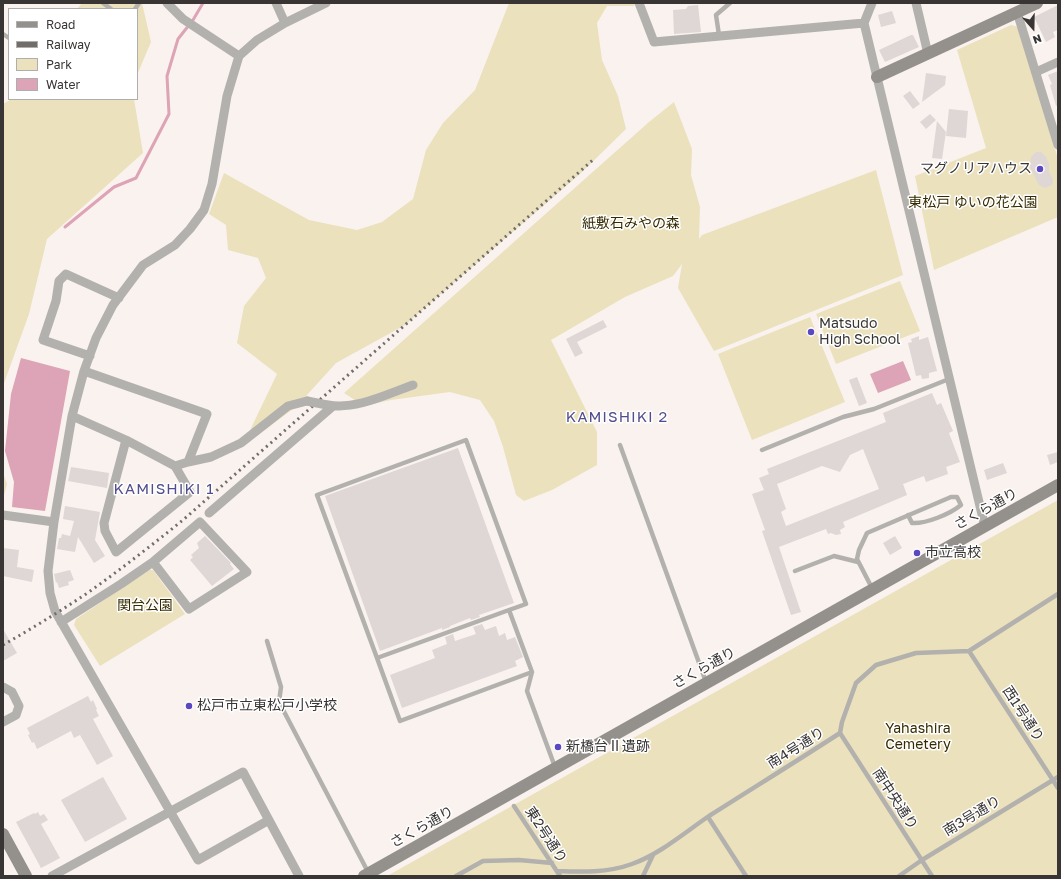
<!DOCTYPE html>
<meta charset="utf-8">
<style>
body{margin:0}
#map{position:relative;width:1061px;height:879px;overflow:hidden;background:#faf2ee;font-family:"Golos Text",sans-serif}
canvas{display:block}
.frame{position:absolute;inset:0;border:4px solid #383534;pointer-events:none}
.legend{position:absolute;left:8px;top:8px;width:130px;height:92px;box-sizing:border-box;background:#fff;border:1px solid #afaeae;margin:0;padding:5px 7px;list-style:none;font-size:12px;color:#383534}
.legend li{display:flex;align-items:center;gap:8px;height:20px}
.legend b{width:20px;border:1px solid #afaeae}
.north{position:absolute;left:1013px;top:8px;width:40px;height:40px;-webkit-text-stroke:3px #fff;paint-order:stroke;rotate:160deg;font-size:11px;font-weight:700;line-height:16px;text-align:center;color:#383534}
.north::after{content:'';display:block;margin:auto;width:14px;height:18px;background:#383534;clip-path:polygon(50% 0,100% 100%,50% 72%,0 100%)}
</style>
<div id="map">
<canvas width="1061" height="879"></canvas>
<div class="frame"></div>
<ul class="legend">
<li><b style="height:5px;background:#94918d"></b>Road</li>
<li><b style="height:5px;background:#716d6b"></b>Railway</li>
<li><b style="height:11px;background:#ebe1bd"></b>Park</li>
<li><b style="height:11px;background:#dda3b6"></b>Water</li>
</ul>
<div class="north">N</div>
</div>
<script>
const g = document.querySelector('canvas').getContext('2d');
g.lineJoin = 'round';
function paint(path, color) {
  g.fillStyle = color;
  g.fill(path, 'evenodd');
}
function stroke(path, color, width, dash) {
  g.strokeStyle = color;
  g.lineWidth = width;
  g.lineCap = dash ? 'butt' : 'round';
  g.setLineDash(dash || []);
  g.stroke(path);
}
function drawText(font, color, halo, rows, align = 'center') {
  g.font = font + ' "Golos Text","Noto Sans JP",sans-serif';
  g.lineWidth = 3;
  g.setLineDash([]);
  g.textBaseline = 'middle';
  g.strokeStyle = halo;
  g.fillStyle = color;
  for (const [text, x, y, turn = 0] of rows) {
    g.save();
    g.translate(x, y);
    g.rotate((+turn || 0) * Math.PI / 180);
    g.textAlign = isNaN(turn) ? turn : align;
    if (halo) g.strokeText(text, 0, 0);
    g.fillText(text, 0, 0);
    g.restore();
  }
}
const green = new Path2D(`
 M 82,3 L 142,3 L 151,42 L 137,75 L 137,9 L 77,9 Z
 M 509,3 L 635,3 L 634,6 L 607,6 L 597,23 L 602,60 L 618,96 L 626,129 L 580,174 L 405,325 L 336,363 L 297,406 L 242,447 L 277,374 L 237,343 L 244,306 L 266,278 L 258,258 L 228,250 L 226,225 L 209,214 L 224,173 L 309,220 L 357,230 L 382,222 L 413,199 L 426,150 L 443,123 L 475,90 Z
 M 1011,25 L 1019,27 L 1058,159 L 1058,217 L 934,270 L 915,176 L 986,148 L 957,50 Z
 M 12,99 L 134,99 L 143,153 L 47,239 L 29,314 L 3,386 L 3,104 Z
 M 674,102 L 692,149 L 691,175 L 700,207 L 699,239 L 702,235 L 876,170 L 903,275 L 714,351 L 678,288 L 682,264 L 673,276 L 625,297 L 551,340 L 597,432 L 597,465 L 552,490 L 524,501 L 516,495 L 503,447 L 494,421 L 480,400 L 450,392 L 391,400 L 364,406 L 344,393 L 649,122 Z
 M 900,281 L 920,331 L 836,364 L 816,314 Z
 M 810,317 L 845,402 L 752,440 L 718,354 Z
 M 3,473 L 7,484 L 3,499 L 4,510 L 3,510 Z
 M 1058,500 L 1058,876 L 387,876 Z
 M 149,570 L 153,570 L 185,614 L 100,666 L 74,625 L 76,619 Z`);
const water = new Path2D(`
 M 21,358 L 70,371 L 45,511 L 12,507 L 14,482 L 5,451 L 11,394 Z
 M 903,361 L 911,380 L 878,393 L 870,374 Z`);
const stream = new Path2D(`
 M 65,227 L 114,187 L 136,178 L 169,114 L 167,76 L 178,39 L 193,20 L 203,3`);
const building = new Path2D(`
 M 698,5 L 701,32 L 674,34 L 673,10 L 686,9 L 688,6 Z
 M 1058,5 L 1058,30 L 1053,32 L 1055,37 L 1046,42 L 1034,17 Z
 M 892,11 L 896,23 L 881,27 L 878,15 Z
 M 911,35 L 913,35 L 919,47 L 885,62 L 879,50 Z
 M 1058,71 L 1058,105 L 1056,106 L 1050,85 L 1052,84 L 1048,75 Z
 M 926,73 L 946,76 L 945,85 L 922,102 Z
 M 910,91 L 920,104 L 913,109 L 903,96 Z
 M 949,109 L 968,111 L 966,138 L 946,136 Z
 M 930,114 L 936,120 L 926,129 L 920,122 Z
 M 937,121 L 946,132 L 942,159 L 932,158 Z
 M 1036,152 L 1041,152 L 1046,157 L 1049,164 L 1049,171 L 1053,181 L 1052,185 L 1045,188 L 1039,185 L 1030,167 L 1031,157 Z
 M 603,320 L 607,327 L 577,342 L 583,353 L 575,357 L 566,339 Z
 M 919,336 L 919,340 L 928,337 L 937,371 L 929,373 L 929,378 L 922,379 L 921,375 L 916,376 L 908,343 L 912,342 L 911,339 Z
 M 857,377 L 867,403 L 859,406 L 849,380 Z
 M 932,393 L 937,405 L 941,403 L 953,431 L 949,433 L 960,462 L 946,467 L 948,474 L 926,482 L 924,476 L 903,484 L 907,495 L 843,522 L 845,527 L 840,530 L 841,534 L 836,535 L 831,533 L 828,534 L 826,529 L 779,547 L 801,612 L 791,615 L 762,531 L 765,530 L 752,494 L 764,490 L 759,478 L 769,474 L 767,469 L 886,422 L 883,413 ZM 863,449 L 879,489 L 786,526 L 781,512 L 786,509 L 777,484 L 822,466 L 840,472 L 850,455 Z
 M 458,448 L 514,603 L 479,615 L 480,617 L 471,620 L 470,618 L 450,626 L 450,627 L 442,630 L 442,628 L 380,651 L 325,496 Z
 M 1058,452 L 1058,462 L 1050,465 L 1047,455 Z
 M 1003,463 L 1007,473 L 987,480 L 984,470 Z
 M 71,467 L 109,473 L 107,488 L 68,481 Z
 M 65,506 L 100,512 L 95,540 L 105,556 L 94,563 L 78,537 L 75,552 L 57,549 L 59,538 L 61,538 L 62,534 L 70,536 L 74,521 L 63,519 Z
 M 205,536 L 231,563 L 230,564 L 234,569 L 212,586 L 190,560 L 193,557 L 191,555 L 199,548 L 197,543 Z
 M 895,536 L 902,548 L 890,555 L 883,543 Z
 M 3,548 L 19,550 L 17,567 L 34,570 L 32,582 L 3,576 Z
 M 70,570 L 74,580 L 68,582 L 69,585 L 59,588 L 57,582 L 56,583 L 54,574 Z
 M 482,624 L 485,630 L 496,626 L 499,636 L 505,633 L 507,640 L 515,637 L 523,657 L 515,661 L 517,666 L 402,708 L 390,675 L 435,658 L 432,650 L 447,644 L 445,637 L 453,634 L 455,641 L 476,634 L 473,627 Z
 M 3,629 L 17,653 L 3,661 Z
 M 88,696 L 91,702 L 93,700 L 97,709 L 96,710 L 99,716 L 93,719 L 113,756 L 97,765 L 80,735 L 74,738 L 71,731 L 37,749 L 34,742 L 32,743 L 28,735 L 30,734 L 27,728 Z
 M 103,777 L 127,819 L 85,842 L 61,800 Z
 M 38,812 L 40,816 L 44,814 L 48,820 L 41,824 L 60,858 L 41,868 L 16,822 L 34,813 L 35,814 Z`);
const lane = new Path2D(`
 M 103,3 L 111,9
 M 135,9 L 139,3
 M 3,34 L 9,38
 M 719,35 L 716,15 L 730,3
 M 620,445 L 706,682
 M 762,450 L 843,417 L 874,409 L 949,379
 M 795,571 L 834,556 L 858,562
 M 872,588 L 857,559 L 859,550 L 867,533 L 951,497 L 957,497 L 961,505 C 950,514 926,524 912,523 L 908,515
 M 267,641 L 281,687 L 279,702 L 368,872
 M 969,651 L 1058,788
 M 377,658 L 317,495 L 466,440 L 526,604 L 509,610
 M 532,672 L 400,721 L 377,658 L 509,610 L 532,672 L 527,691 L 555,767
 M 840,733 L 932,876
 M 514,806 L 560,876
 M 708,817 L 746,876
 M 557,871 C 582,872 607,873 632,864 C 660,854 684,833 709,816 C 753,788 797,761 840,733 L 842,722 L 856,683 L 876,665 L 916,653 L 969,651 L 1058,594
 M 456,876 L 483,861 L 519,860 L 552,863
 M 643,876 L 653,855
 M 899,876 L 922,860 L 1058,777`);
const street = new Path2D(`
 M 167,3 L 183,19 L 239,56 L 227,96 L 212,184 L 204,210 L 190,229 L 175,245 L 143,265 L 113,305 L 96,338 L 84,371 L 72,416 L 54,522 L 48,571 L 50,593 L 55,611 L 198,860 L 269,820
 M 276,3 L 285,23
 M 639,3 L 654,42 L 864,23
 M 872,3 L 864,23 L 985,527
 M 916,3 L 928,54
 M 1017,12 L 1058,145
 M 239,56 L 257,40 L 285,23 L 326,3
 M 1036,72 L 1058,62
 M 90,356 L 43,340 L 56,301 L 59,281 L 66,274 L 119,298
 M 84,371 L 207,414 L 188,462
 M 328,405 C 356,410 387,394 413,385
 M 72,416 L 126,440 L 175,466 L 190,492 L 116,552 L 105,531 L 104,523 L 126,440
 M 175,466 L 188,462 L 211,457 L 241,443 L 288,406 L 307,401
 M 209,513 L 333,406
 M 3,515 L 54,522
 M 61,622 L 121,584 L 153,562 L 200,522 L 247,572 L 189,609 L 153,562
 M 3,687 L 12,692 L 19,706 L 16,715 L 3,722
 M 52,876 L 243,772 L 299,876`);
const secondary = new Path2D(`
 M 877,77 L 1037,3
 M 3,834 L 26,876
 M 364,876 L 1058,485`);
const rail = new Path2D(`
 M 3,645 C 31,629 59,612 86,594 C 120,570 152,545 183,520 L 594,159`);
const streetBridge = new Path2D(`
 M 307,401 L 327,405`);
const markers = [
 [1040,169,4,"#5b48c0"],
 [811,332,4,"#5b48c0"],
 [917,553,4,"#5b48c0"],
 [189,706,4,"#5b48c0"],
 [558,747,4,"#5b48c0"]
];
const poiNames = [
 ["マグノリアハウス",1032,169,"right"],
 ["Matsudo",819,324],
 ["High School",819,340],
 ["市立高校",925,553],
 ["松戸市立東松戸小学校",197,706],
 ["新橋台Ⅱ遺跡",566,747]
];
const parkNames = [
 ["東松戸 ゆいの花公園",973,203],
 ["紙敷石みやの森",631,224],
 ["関台公園",145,606],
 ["Yahashira",918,729],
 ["Cemetery",918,745]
];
const streetNames = [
 ["さくら通り",986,509,-29],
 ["さくら通り",704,668,-29],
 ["西1号通り",1023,714,57],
 ["南4号通り",796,748,-32],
 ["南中央通り",895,799,57],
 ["南3号通り",972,816,-31],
 ["さくら通り",422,827,-29],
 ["東2号通り",546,835,57]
];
const neighbourhoodNames = [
 ["KAMISHIKI 2",617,417],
 ["KAMISHIKI 1",164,489]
];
paint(green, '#ebe1bd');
paint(water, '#dda3b6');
stroke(stream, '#dda3b6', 3);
paint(building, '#dfd6d6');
stroke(lane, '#b3b1ae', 4.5);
stroke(street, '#b3b1ae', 9);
stroke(secondary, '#94918d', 12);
stroke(rail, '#716d6b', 3, [2, 4]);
stroke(streetBridge, '#b3b1ae', 9);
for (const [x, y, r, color] of markers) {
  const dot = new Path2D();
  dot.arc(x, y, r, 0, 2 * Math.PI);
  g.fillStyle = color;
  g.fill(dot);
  stroke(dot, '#fff', 1.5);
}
drawText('14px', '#383534', '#fff', poiNames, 'left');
drawText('14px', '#362b00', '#fff', parkNames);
drawText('14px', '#383534', '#fff', streetNames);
g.letterSpacing = '1px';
drawText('15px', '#524e8d', '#fff', neighbourhoodNames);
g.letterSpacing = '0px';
</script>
